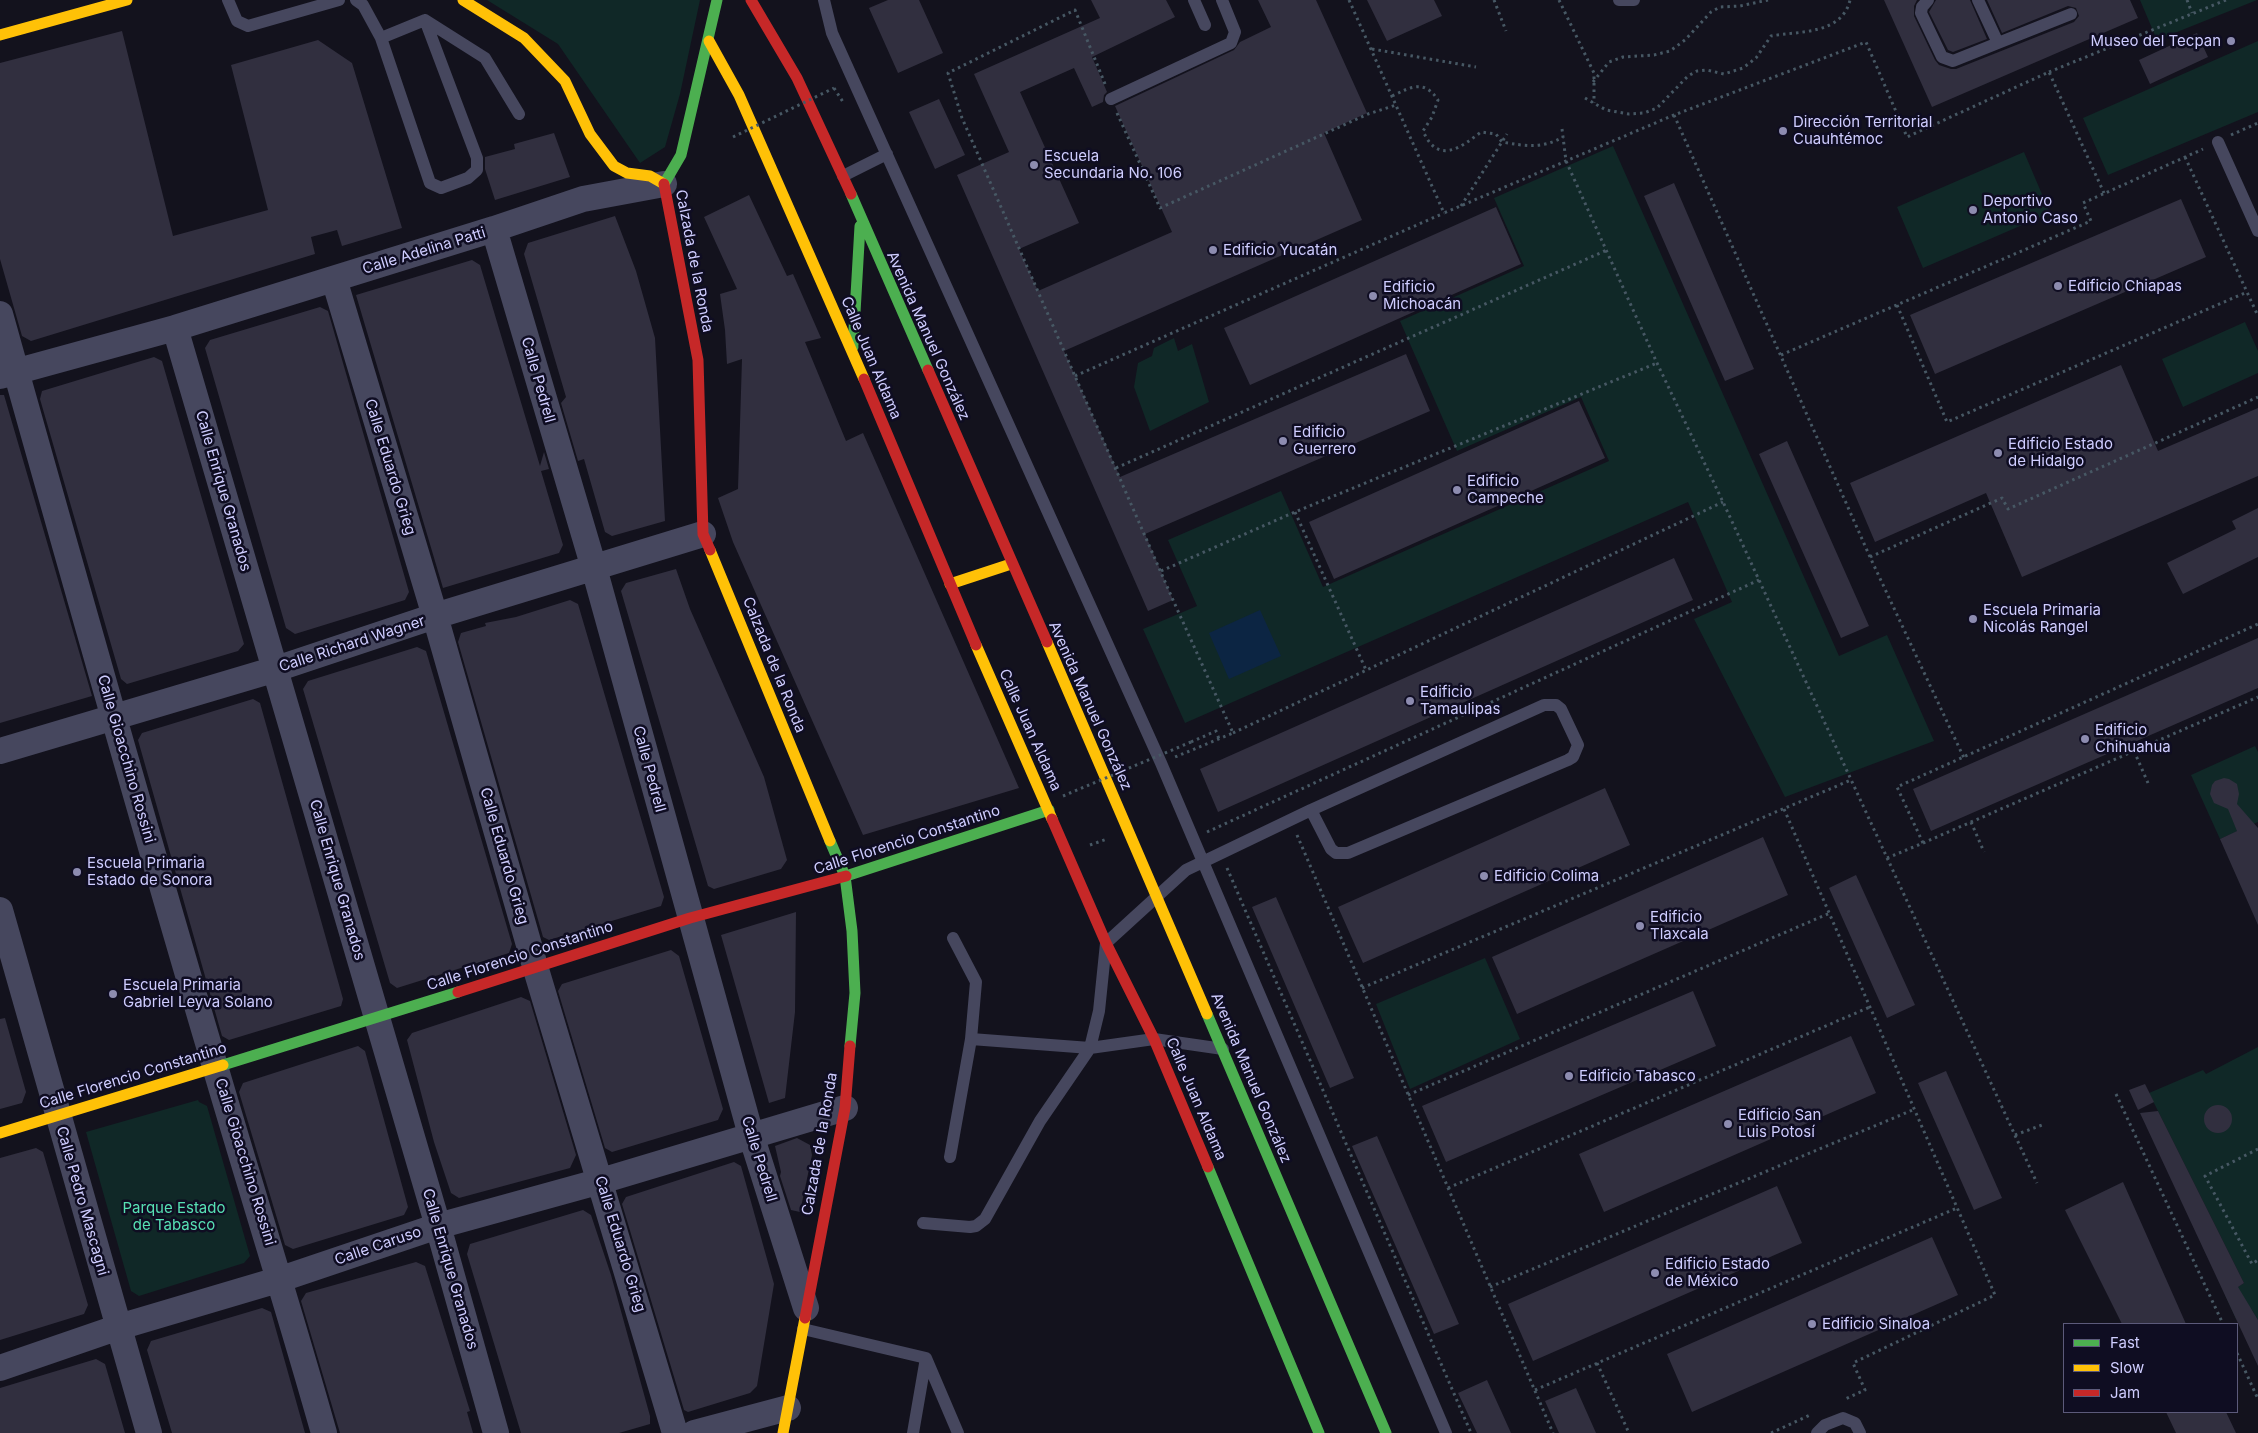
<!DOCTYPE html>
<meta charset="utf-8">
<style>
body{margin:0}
#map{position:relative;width:2258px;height:1433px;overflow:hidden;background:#13121d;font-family:Inter,sans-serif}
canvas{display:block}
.legend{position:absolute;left:2063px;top:1323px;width:175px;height:90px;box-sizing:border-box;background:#0f0d22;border:1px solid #5c5a7a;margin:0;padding:6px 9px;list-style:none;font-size:15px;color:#cfcdff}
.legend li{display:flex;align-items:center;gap:10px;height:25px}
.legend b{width:25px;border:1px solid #5c5a7a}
</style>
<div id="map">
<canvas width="2258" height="1433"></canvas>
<ul class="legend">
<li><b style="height:6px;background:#4caf50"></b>Fast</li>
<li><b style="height:6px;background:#ffc107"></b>Slow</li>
<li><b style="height:6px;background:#c62828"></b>Jam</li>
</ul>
</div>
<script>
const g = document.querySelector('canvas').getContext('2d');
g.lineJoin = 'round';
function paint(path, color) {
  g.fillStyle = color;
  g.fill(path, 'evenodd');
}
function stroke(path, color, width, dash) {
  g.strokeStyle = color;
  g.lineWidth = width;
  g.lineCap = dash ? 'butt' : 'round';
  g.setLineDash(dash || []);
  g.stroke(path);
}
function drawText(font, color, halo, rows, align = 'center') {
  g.font = font + ' Inter,sans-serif';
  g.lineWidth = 5;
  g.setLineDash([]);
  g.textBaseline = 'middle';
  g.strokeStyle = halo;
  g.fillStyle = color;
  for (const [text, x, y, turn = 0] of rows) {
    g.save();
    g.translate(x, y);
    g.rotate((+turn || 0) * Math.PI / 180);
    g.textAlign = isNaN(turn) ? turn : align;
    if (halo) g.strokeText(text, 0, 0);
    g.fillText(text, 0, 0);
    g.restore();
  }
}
const green = new Path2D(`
 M 487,0 L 700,0 L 680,94 L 665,147 L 640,163 L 558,44 Z
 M 2140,0 L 2257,0 L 2157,40 Z
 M 2258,41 L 2258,112 L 2108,175 L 2083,118 Z
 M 1613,146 L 1839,656 L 1887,635 L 1934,741 L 1785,797 L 1694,619 L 1732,602 L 1688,502 L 1185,723 L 1143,629 L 1197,606 L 1168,540 L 1281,491 L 1323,587 L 1609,461 L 1581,397 L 1457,451 L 1400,321 L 1524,266 L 1494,198 Z
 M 2024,152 L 2050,213 L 1923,268 L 1897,207 Z
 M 2245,322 L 2258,351 L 2258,373 L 2183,407 L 2162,359 Z
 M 1174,338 L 1178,351 L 1192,344 L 1209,402 L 1150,431 L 1134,387 L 1138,363 L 1152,356 L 1154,348 Z
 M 2255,746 L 2258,752 L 2258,822 L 2220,839 L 2191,775 Z
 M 1485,958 L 1520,1039 L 1410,1089 L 1376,1004 Z
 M 2258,1047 L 2258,1320 L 2252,1310 L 2236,1319 L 2225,1295 L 2244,1283 L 2149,1093 L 2203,1070 L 2206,1074 Z
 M 198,1100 L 199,1102 L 207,1106 L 250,1256 L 244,1263 L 139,1296 L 131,1291 L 86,1132 Z`);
const water = new Path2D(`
 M 1260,610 L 1281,656 L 1229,679 L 1209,633 Z`);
const building = new Path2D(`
 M 888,0 L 919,0 L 943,53 L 898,73 L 869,8 Z
 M 1091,0 L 1166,0 L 1175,17 L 1092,57 L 1107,92 L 1104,95 L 1103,102 L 1092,107 L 1074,68 L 1020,92 L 1079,223 L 1019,249 L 1038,291 L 1172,232 L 1115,106 L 1234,50 L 1240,42 L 1271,27 L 1258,0 L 1316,0 L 1367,113 L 1324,133 L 1362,220 L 1064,351 L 1120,477 L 1406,354 L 1430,411 L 1145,534 L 1173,600 L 1148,611 L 957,175 L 1009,152 L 974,74 L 1100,18 Z
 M 1367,0 L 1434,0 L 1442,16 L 1387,41 Z
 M 1884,0 L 1917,0 L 1914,6 L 1914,16 L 1935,60 L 1939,65 L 1951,69 L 1956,69 L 2074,22 L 2079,16 L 2076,8 L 2068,6 L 2002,33 L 1987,0 L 2130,0 L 2138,18 L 1932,107 Z
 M 1936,0 L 1970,0 L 1987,39 L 1953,52 L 1948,50 L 1929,12 Z
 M 122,31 L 173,236 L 268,210 L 231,65 L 318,40 L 352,63 L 402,228 L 342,246 L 337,230 L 311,237 L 315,254 L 31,341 L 22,336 L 0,259 L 0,63 Z
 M 2197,33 L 2208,57 L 2150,84 L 2139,60 Z
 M 939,99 L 965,155 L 935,169 L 909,112 Z
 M 554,133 L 570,177 L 495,200 L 485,169 L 485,157 L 515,149 L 514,144 Z
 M 1674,183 L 1754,369 L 1725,381 L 1644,196 Z
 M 749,195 L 787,276 L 793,274 L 821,338 L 805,342 L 846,441 L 863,433 L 1019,788 L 863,835 L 733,542 L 718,498 L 738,489 L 742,359 L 727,364 L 725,330 L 720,294 L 737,289 L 704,217 Z
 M 2181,199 L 2206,257 L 1935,374 L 1910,315 Z
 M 1496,207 L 1521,264 L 1250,385 L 1224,328 Z
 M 615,216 L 636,271 L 655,338 L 665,521 L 612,536 L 605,532 L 584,459 L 578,461 L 561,403 L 566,397 L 524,254 L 528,243 Z
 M 472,260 L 480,265 L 540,466 L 544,452 L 549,469 L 541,471 L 563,545 L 559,553 L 443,588 L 356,295 Z
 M 320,307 L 328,311 L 409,592 L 405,600 L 295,634 L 286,628 L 205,348 L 210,340 Z
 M 154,357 L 162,361 L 244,644 L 238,651 L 127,684 L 121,679 L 40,399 L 42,391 Z
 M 2121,365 L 2158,451 L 2258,408 L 2258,476 L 2022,577 L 1986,493 L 1875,542 L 1850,483 Z
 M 0,395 L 4,395 L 92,696 L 0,723 Z
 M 1579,401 L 1605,458 L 1334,579 L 1309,522 Z
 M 1787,441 L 1869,626 L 1841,638 L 1759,454 Z
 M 2258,508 L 2258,557 L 2183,594 L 2167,563 L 2236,529 L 2232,521 Z
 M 1674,558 L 1693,600 L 1218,812 L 1200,769 Z
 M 676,569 L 690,609 L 764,777 L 787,860 L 781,869 L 714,889 L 708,886 L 621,591 L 626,583 Z
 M 570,600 L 578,604 L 664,897 L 661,906 L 549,940 L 543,937 L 458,642 L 461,633 L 486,626 L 485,623 L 516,617 Z
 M 2258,638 L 2258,688 L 1931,831 L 1913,789 Z
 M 417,647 L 426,651 L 512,944 L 509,953 L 397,988 L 390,983 L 303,689 L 308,681 Z
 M 253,699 L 260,703 L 343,999 L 341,1006 L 229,1040 L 222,1036 L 138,740 L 142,733 Z
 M 2224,778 L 2229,779 L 2237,784 L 2239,794 L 2237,804 L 2258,828 L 2258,925 L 2220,839 L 2237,831 L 2228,809 L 2214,803 L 2210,794 L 2212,785 L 2215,781 Z
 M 1605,788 L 1630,845 L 1363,963 L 1338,907 Z
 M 1763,837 L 1788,895 L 1517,1014 L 1492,957 Z
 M 1856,875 L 1915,1005 L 1887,1018 L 1829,888 Z
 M 1276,897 L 1354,1078 L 1330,1088 L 1252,907 Z
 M 796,912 L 795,1012 L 785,1098 L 769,1103 L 721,935 Z
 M 671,950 L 679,956 L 723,1109 L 718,1120 L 612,1152 L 605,1148 L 558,991 L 562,984 Z
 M 1693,991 L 1716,1046 L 1446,1162 L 1422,1106 Z
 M 521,997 L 530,1001 L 576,1155 L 570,1168 L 459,1198 L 451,1193 L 434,1142 L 407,1040 L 412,1033 Z
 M 5,1018 L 26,1092 L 22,1103 L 0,1109 L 0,1019 Z
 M 1851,1036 L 1876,1093 L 1604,1212 L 1579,1154 Z
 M 358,1046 L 365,1051 L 408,1207 L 404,1215 L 293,1249 L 285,1245 L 239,1092 L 243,1083 Z
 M 1946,1071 L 2002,1198 L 1974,1210 L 1918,1083 Z
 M 2145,1084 L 2154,1102 L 2138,1110 L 2129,1090 Z
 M2204 1119a14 14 0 1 1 28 0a14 14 0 1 1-28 0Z
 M 2158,1111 L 2244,1283 L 2238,1287 L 2258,1320 L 2258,1366 L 2140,1113 Z
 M 1377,1136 L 1459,1324 L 1434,1334 L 1352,1146 Z
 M 797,1138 L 810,1145 L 812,1155 L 800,1212 L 791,1210 L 780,1176 L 781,1172 L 775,1146 Z
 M 36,1148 L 43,1152 L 88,1305 L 84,1314 L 0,1340 L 0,1158 Z
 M 734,1162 L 741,1166 L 774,1284 L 757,1386 L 750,1393 L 688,1412 L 684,1410 L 622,1204 L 626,1197 Z
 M 2123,1182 L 2186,1324 L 2122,1324 L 2065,1210 Z
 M 1777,1186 L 1802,1243 L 1533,1361 L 1508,1304 Z
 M 583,1210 L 591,1215 L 611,1275 L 650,1416 L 650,1424 L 619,1433 L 521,1433 L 467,1254 L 470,1244 Z
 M 1932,1237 L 1958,1295 L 1692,1412 L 1667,1354 Z
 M 416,1262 L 425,1266 L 470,1411 L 467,1412 L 473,1433 L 340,1433 L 301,1301 L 306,1293 Z
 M 262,1308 L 271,1312 L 305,1433 L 172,1433 L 147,1350 L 151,1341 Z
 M 96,1359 L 105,1364 L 125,1433 L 0,1433 L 0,1388 Z
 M 1487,1380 L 1511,1433 L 1477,1433 L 1458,1393 Z
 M 1576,1388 L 1596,1433 L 1559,1433 L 1545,1401 Z
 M 2166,1412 L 2226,1412 L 2236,1433 L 2176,1433 Z`);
const path = new Path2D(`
 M 1349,0 L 1444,213 L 1674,115 L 1866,42 L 1907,137 L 2049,72 L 2104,193
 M 1494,0 L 1506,31
 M 1559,0 L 1594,73 L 1594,103
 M 2187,0 L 2192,13
 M 1372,49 L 1476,67
 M 2049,72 L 2226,0
 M 1593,82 L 1609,62 L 1623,57 L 1654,55 L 1670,51 L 1685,40 L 1711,12 L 1720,7 L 1740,6 L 1768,0
 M 1105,84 L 1075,10 L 948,73 L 962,118 L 1173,600 L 1233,733 L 1175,757
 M 834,88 L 843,102
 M 1392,96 C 1411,87 1424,79 1438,100 L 1432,117 L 1423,131 C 1438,165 1460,148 1481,132 L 1496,134 L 1502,142 C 1525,146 1542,149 1563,137
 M 1585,98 L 1606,110 L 1629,114 L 1644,113 L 1657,108 L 1688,76 L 1697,71 L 1707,70 L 1724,74 L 1743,68 L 1756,58 L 1771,36 C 1798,31 1842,35 1850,0
 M 1117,113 L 1160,208 L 1368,114 L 1396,105
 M 1674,115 L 1870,557 L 1964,758
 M 1562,129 L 1566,161 L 1657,363 L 1723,502 L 2037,1183
 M 2231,135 L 2258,123
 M 2185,157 L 2258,316
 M 1461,206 L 1507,134
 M 1897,305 L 1947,422 L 2247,292
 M 1781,355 L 2091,221 L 2083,203 L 2203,149
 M 1075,376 L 1444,213
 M 1116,468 L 1607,250
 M 1295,512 L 1366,670
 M 1870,557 L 2002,498 L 2008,509 L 2258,397
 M 1161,571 L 1295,512 L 1657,363
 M 1233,733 L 1723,502
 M 1191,742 L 1216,731 L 1219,739
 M 2134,751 L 2148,783
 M 1784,809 L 1995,1295 L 1853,1363 L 1865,1390 L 1843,1400
 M 1971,822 L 1984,852
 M 1207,832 L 1759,580
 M 1297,835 L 1553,1433
 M 1923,843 L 2258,697
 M 1090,845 L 1107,839
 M 1887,858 L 1923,843 L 1897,787 L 2258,624
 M 1227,868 L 1471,1433
 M 1362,988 L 1851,780
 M 2116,1094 L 2223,1324
 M 1408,1095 L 1830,913
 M 2015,1135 L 2042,1125
 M 2258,1149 L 2205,1176 L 2252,1264 L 2258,1260
 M 1448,1188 L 1870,1007
 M 1490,1287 L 1915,1109
 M 2237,1353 L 2258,1399
 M 1597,1363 L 1629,1433
 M 1535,1390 L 1957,1208
 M 1771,1433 L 1810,1415`);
const lane = new Path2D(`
 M 228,0 L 237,21 L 248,26 L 339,0
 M 356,0 L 363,5 L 381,38 L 430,183 L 441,188 L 468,178 L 477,170 L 477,158 L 425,20 L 381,38
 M 824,0 L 832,33 L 1161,763 L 1446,1433
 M 1194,0 L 1205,25
 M 1619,0 L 1634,0
 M 1928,0 L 1922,7 L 1921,13 L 1942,57 L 1953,61 L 1998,43
 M 1978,0 L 1998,43 L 2071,14
 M 425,20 L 485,58 L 519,114
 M 1111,99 L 1231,43 L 1235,32 L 1222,0
 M 2218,142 L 2258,231
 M 843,176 L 887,154
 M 953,938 L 976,982 L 971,1039
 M 950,1157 L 971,1039 L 1090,1048 L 1154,1039 L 1223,1049
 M 923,1223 L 970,1227 L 976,1226 L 985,1219 L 1040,1121 L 1090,1048 L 1099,1011 L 1106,943 L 1186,870 L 1311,810 L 1544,705 L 1556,705 L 1561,709 L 1578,745 L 1573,757 L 1568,760 L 1348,853 L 1336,853 L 1331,849 L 1311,810
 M 803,1329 L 926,1358 L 913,1433
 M 926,1358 L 958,1433
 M 1817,1433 L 1825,1425 L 1843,1418 L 1855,1423 L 1860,1433`);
const street = new Path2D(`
 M 494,229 L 594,568 L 751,1135 L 806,1308
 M 334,279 L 435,616 L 535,966 L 675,1433
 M 0,314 C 70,564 140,814 214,1063 C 250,1186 289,1309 324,1433
 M 175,328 L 438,1226 L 496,1433
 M 0,376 L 175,328 L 494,229 L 583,199 L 664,184
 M 0,751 L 276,669 L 435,616 L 703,534
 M 0,910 L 149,1433
 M 0,1368 L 119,1327 L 281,1279 L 438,1226 L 601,1181 L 845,1108
 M 694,1433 L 788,1408`);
const fast = new Path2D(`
 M 664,184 L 681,155 L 717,0
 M 851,194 L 928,370
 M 853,347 L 860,226
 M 830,841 L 845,876 L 852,931 L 855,993 L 850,1046
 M 846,876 L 1049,810
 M 1207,1014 L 1386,1433
 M 223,1065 L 458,992
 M 1208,1167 L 1319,1433`);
const slow = new Path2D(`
 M 463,0 L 524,38 L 565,81 L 590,134 L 614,166 L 627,173 L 650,176 L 664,184
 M 0,35 L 127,0
 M 709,41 L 739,95 L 864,379
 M 710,550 L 830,841
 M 950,584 L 1011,564
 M 1047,642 L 1207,1014
 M 976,645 L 1052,819
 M 0,1133 L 223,1065
 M 783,1433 L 805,1318`);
const jam = new Path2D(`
 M 751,0 L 797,78 L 851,194
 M 664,184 L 698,360 L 703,534 L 710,550
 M 928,370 L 1047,642
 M 864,379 L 976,645
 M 1052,819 L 1106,943 L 1154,1039 L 1208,1167
 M 458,992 L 690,918 L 846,876
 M 805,1318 L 845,1108 L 850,1046`);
const pathBridge = new Path2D(`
 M 733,137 L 834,88
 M 1063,796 L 1191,742`);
const markers = [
 [2231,41,5,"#8d8cb0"],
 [1783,131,5,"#8d8cb0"],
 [1034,165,5,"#8d8cb0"],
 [1973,210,5,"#8d8cb0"],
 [1213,250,5,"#8d8cb0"],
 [2058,286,5,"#8d8cb0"],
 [1373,296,5,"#8d8cb0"],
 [1283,441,5,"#8d8cb0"],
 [1998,453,5,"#8d8cb0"],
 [1457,490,5,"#8d8cb0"],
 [1973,619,5,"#8d8cb0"],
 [1410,701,5,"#8d8cb0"],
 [2085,739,5,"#8d8cb0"],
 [77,872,5,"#8d8cb0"],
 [1484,876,5,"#8d8cb0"],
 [1640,926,5,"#8d8cb0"],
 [113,994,5,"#8d8cb0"],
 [1569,1076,5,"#8d8cb0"],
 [1728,1124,5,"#8d8cb0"],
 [1655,1273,5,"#8d8cb0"],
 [1812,1324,5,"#8d8cb0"]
];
const poiNames = [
 ["Museo del Tecpan",2221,41,"right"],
 ["Dirección Territorial",1793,122],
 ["Cuauhtémoc",1793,139],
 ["Escuela",1044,156],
 ["Secundaria No. 106",1044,173],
 ["Deportivo",1983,201],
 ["Antonio Caso",1983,218],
 ["Edificio Yucatán",1223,250],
 ["Edificio Chiapas",2068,286],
 ["Edificio",1383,287],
 ["Michoacán",1383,304],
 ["Edificio",1293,432],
 ["Guerrero",1293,449],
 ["Edificio Estado",2008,444],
 ["de Hidalgo",2008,461],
 ["Edificio",1467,481],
 ["Campeche",1467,498],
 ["Escuela Primaria",1983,610],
 ["Nicolás Rangel",1983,627],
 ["Edificio",1420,692],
 ["Tamaulipas",1420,709],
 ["Edificio",2095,730],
 ["Chihuahua",2095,747],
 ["Escuela Primaria",87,863],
 ["Estado de Sonora",87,880],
 ["Edificio Colima",1494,876],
 ["Edificio",1650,917],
 ["Tlaxcala",1650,934],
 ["Escuela Primaria",123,985],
 ["Gabriel Leyva Solano",123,1002],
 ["Edificio Tabasco",1579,1076],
 ["Edificio San",1738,1115],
 ["Luis Potosí",1738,1132],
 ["Edificio Estado",1665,1264],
 ["de México",1665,1281],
 ["Edificio Sinaloa",1822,1324]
];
const streetNames = [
 ["Calle Adelina Patti",424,251,-17],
 ["Calzada de la Ronda",694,261,79],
 ["Avenida Manuel González",928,336,66],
 ["Calle Juan Aldama",871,358,67],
 ["Calle Pedrell",538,380,74],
 ["Calle Eduardo Grieg",390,467,73],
 ["Calle Enrique Granados",223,491,74],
 ["Calle Richard Wagner",352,644,-18],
 ["Calzada de la Ronda",774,665,68],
 ["Avenida Manuel González",1090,706,66],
 ["Calle Juan Aldama",1030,730,66],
 ["Calle Gioacchino Rossini",126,759,74],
 ["Calle Pedrell",649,769,75],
 ["Calle Florencio Constantino",907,840,-18],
 ["Calle Eduardo Grieg",504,856,74],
 ["Calle Enrique Granados",337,880,74],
 ["Calle Florencio Constantino",520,956,-18],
 ["Calle Florencio Constantino",133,1076,-17],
 ["Avenida Manuel González",1251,1078,67],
 ["Calle Juan Aldama",1196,1099,67],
 ["Calzada de la Ronda",820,1144,-80],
 ["Calle Pedrell",759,1159,73],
 ["Calle Gioacchino Rossini",245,1162,73],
 ["Calle Pedro Mascagni",82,1201,74],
 ["Calle Eduardo Grieg",620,1244,73],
 ["Calle Caruso",378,1246,-19],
 ["Calle Enrique Granados",450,1269,74]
];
const parkNames = [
 ["Parque Estado",174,1208],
 ["de Tabasco",174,1225]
];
paint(green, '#102827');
paint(water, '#0c2543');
paint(building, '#312f3f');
stroke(path, '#475864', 3, [2.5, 4]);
stroke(lane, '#46475e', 12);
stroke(street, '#46475e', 26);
stroke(fast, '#4caf50', 11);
stroke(slow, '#ffc107', 11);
stroke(jam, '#c62828', 11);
stroke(pathBridge, '#475864', 3, [2.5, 4]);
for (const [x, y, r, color] of markers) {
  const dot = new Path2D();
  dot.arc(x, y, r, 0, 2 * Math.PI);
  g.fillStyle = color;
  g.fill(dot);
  stroke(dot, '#0f0d22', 2);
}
drawText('15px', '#cfcdff', '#0f0d22', poiNames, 'left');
drawText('15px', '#cfcdff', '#0f0d22', streetNames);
drawText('15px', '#57e1b4', '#0f0d22', parkNames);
</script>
